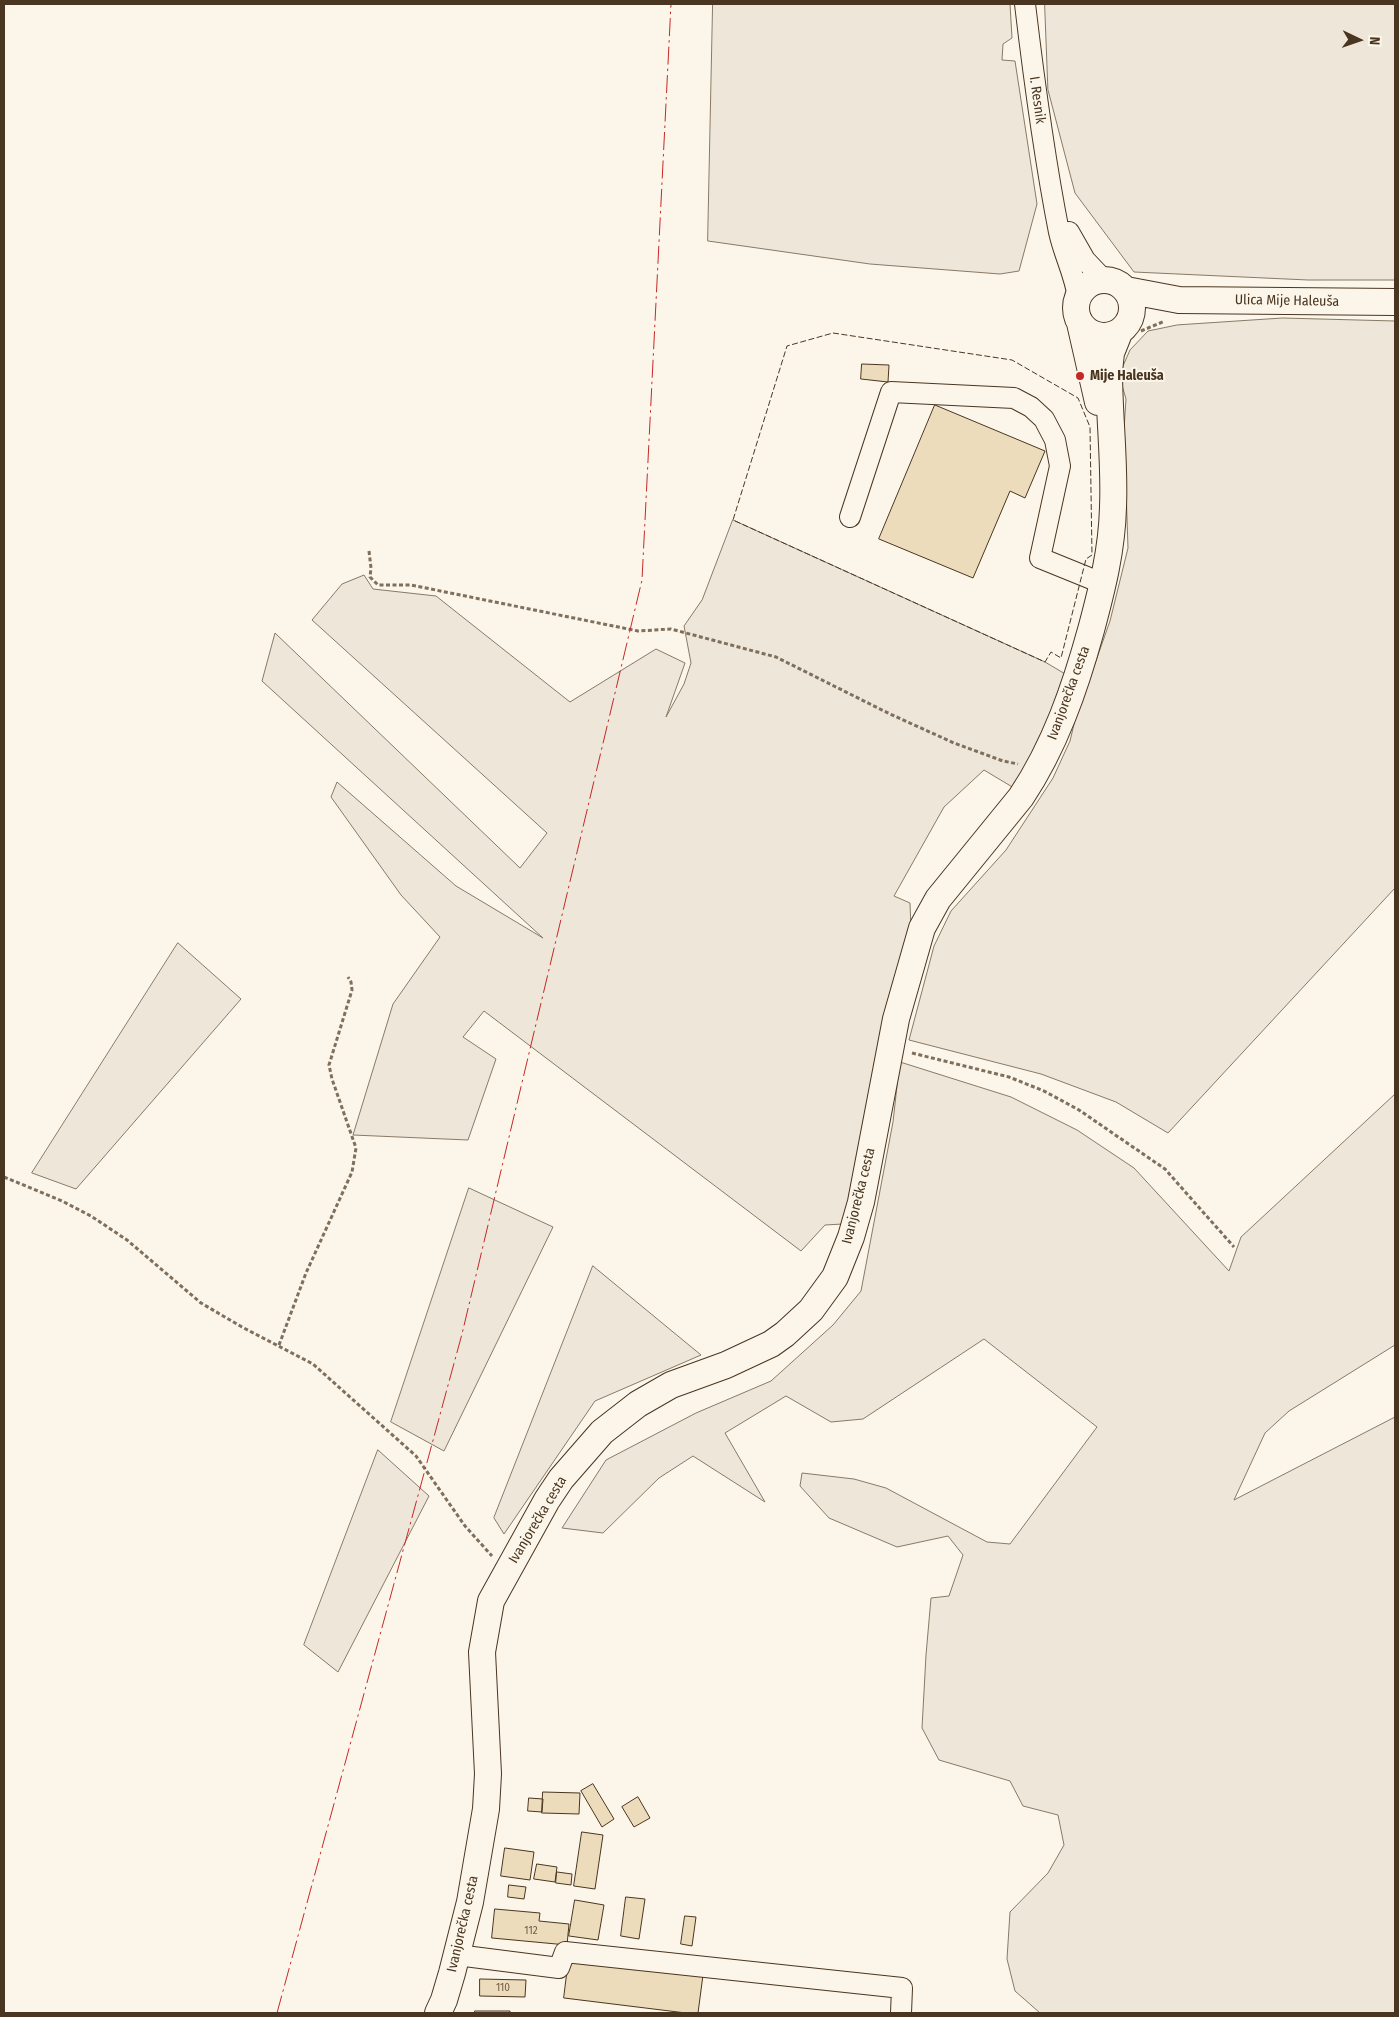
<!DOCTYPE html>
<meta charset="utf-8">
<style>
body{margin:0}
#map{position:relative;width:1399px;height:2017px;overflow:hidden;background:#fbf6e9;font-family:"Fira Sans Condensed",sans-serif}
canvas{display:block}
.frame{position:absolute;inset:0;border:5px solid #4a3520;pointer-events:none}
.north{position:absolute;left:1334px;top:15px;width:50px;height:50px;-webkit-text-stroke:4px #fbf6e9;paint-order:stroke;rotate:93deg;font-size:14px;font-weight:700;line-height:20px;text-align:center;color:#4a3520}
.north::after{content:'';display:block;margin:auto;width:18px;height:22px;background:#4a3520;clip-path:polygon(50% 0,100% 100%,50% 72%,0 100%)}
</style>
<div id="map">
<canvas width="1399" height="2017"></canvas>
<div class="frame"></div>
<div class="north">N</div>
</div>
<script>
const g = document.querySelector('canvas').getContext('2d');
g.lineJoin = 'round';
function paint(path, color) {
  g.fillStyle = color;
  g.fill(path, 'evenodd');
}
function stroke(path, color, width, dash) {
  g.strokeStyle = color;
  g.lineWidth = width;
  g.lineCap = dash ? 'butt' : 'round';
  g.setLineDash(dash || []);
  g.stroke(path);
}
function drawText(font, color, halo, rows, align = 'center') {
  g.font = font + ' "Fira Sans Condensed",sans-serif';
  g.lineWidth = 4;
  g.setLineDash([]);
  g.textBaseline = 'middle';
  g.strokeStyle = halo;
  g.fillStyle = color;
  for (const [text, x, y, turn = 0] of rows) {
    g.save();
    g.translate(x, y);
    g.rotate((+turn || 0) * Math.PI / 180);
    g.textAlign = isNaN(turn) ? turn : align;
    if (halo) g.strokeText(text, 0, 0);
    g.fillText(text, 0, 0);
    g.restore();
  }
}
const green = new Path2D(`
 M 713,4 L 1010,4 L 1012,38 L 1003,44 L 1002,60 L 1015,61 L 1037,204 L 1019,271 L 1000,274 L 870,264 L 708,241 Z
 M 1045,4 L 1395,4 L 1395,280 L 1308,280 L 1134,272 L 1075,193 L 1048,90 Z
 M 1283,318 L 1395,321 L 1395,888 L 1168,1133 L 1116,1102 L 1041,1074 L 909,1040 L 934,946 L 951,911 L 1006,850 L 1053,778 L 1070,741 L 1075,720 L 1110,621 L 1128,548 L 1124,429 L 1126,399 L 1119,375 L 1130,350 L 1148,331 L 1177,325 Z
 M 733,520 L 1045,662 L 1067,675 L 1057,710 L 1014,788 L 984,770 L 944,807 L 894,896 L 910,903 L 911,929 L 854,1171 L 843,1224 L 825,1225 L 801,1251 L 484,1011 L 463,1037 L 496,1059 L 468,1140 L 353,1135 L 393,1004 L 440,937 L 401,895 L 331,797 L 337,782 L 456,886 L 543,938 L 262,681 L 275,633 L 520,868 L 547,833 L 312,620 L 342,584 L 364,575 L 373,589 L 436,596 L 570,702 L 656,649 L 685,663 L 666,717 L 684,684 L 691,663 L 684,626 L 702,600 Z
 M 178,943 L 241,999 L 76,1189 L 32,1173 Z
 M 900,1062 L 1011,1097 L 1077,1130 L 1134,1168 L 1229,1271 L 1241,1237 L 1395,1094 L 1395,1345 L 1289,1411 L 1265,1433 L 1234,1500 L 1395,1417 L 1395,2013 L 1040,2013 L 1015,1991 L 1007,1959 L 1010,1912 L 1048,1873 L 1064,1845 L 1058,1815 L 1023,1806 L 1010,1781 L 939,1760 L 922,1728 L 926,1655 L 931,1598 L 949,1596 L 963,1555 L 948,1536 L 897,1547 L 829,1518 L 800,1486 L 802,1473 L 854,1479 L 886,1488 L 987,1542 L 1010,1544 L 1097,1427 L 984,1339 L 863,1419 L 831,1422 L 786,1396 L 725,1433 L 765,1502 L 693,1456 L 659,1478 L 603,1533 L 562,1528 L 606,1460 L 696,1413 L 771,1381 L 833,1325 L 861,1291 L 893,1122 Z
 M 469,1188 L 553,1227 L 444,1451 L 391,1422 Z
 M 593,1266 L 701,1355 L 595,1401 L 504,1534 L 494,1518 Z
 M 378,1450 L 429,1496 L 338,1672 L 304,1645 Z`);
const building = new Path2D(`
 M 862,364 L 889,365 L 888,382 L 861,379 Z
 M 935,405 L 1045,451 L 1025,498 L 1010,491 L 973,578 L 879,539 Z
 M 593,1784 L 614,1819 L 602,1827 L 581,1791 Z
 M 543,1792 L 580,1793 L 579,1814 L 542,1813 Z
 M 638,1797 L 650,1818 L 634,1827 L 622,1807 Z
 M 529,1798 L 543,1799 L 542,1812 L 528,1811 Z
 M 582,1832 L 603,1835 L 595,1889 L 574,1886 Z
 M 505,1848 L 534,1852 L 530,1880 L 501,1876 Z
 M 537,1864 L 557,1867 L 555,1882 L 534,1879 Z
 M 557,1872 L 572,1874 L 571,1885 L 556,1883 Z
 M 509,1885 L 526,1887 L 524,1899 L 508,1897 Z
 M 626,1897 L 645,1899 L 639,1939 L 621,1936 Z
 M 575,1900 L 604,1905 L 598,1940 L 569,1936 Z
 M 495,1909 L 540,1913 L 539,1921 L 569,1924 L 567,1945 L 492,1938 Z
 M 685,1916 L 696,1917 L 692,1946 L 681,1944 Z
 M 569,1958 L 703,1975 L 698,2013 L 686,2013 L 564,1998 Z
 M 480,1979 L 526,1980 L 525,1997 L 480,1996 Z
 M 475,2011 L 510,2011 L 510,2013 L 475,2013 Z`);
const path = new Path2D(`
 M 1141,331 L 1165,321
 M 369,551 L 371,568 L 370,577 L 378,585 L 411,585 L 638,631 L 671,629 L 776,657 L 890,714 L 954,743 L 1003,761 L 1018,764
 M 912,1053 L 1009,1077 L 1044,1091 L 1079,1110 L 1165,1169 L 1234,1247
 M 4,1177 L 62,1201 L 91,1216 L 127,1240 L 201,1303 L 242,1327 L 313,1364 L 416,1456 L 465,1526 L 492,1556
 M 279,1345 L 306,1273 L 352,1172 L 356,1148 L 332,1079 L 329,1065 L 352,990 L 351,982 L 348,977`);
const minor = new Path2D(`
 M 1025,4 C 1034,80 1044,156 1059,232 C 1064,255 1075,275 1078,298
 M 1069,232 L 1085,260 L 1104,280
 M 850,517 L 891,392 L 1014,398 L 1031,407 L 1044,419 L 1055,440 L 1060,466 L 1040,558 L 1104,584
 M 457,1955 L 559,1968 L 565,1952 L 902,1988 L 901,2013`);
const major = new Path2D(`
 M1076 308a28 28 0 1 1 56 0a28 28 0 1 1-56 0Z
 M 1126,290 L 1179,300 L 1395,302
 M 1080,323 L 1098,402
 M 438,2013 L 444,2000 L 452,1973 L 470,1902 L 486,1809 L 488,1774 L 482,1652 L 491,1601 L 547,1500 L 561,1479 L 602,1432 L 638,1404 L 671,1385 L 726,1365 L 771,1344 L 785,1334 L 811,1310 L 835,1277 L 851,1237 L 861,1202 L 896,1019 L 922,928 L 938,899 L 1021,797 C 1055,746 1075,688 1091,630 C 1102,589 1112,550 1113,507 C 1115,462 1109,416 1109,371 L 1111,353 L 1119,333`);
const fence = new Path2D(`
 M 833,333 L 1012,360 L 1078,398 L 1090,427 L 1092,555 L 1086,559 L 1061,658 L 1051,652 L 1045,662 L 733,520 L 787,346 Z`);
const power = new Path2D(`
 M 277,2013 L 462,1334 L 642,580 L 671,4`);
const markers = [
 [1080,376,5,"#c62828"]
];
const numberNames = [
 ["112",531,1931],
 ["110",503,1988]
];
const streetNames = [
 ["I. Resnik",1037,100,82],
 ["Ulica Mije Haleuša",1287,301,1],
 ["Ivanjorečka cesta",1069,693,-70],
 ["Ivanjorečka cesta",859,1196,-76],
 ["Ivanjorečka cesta",538,1520,-59],
 ["Ivanjorečka cesta",463,1924,-77]
];
const poiNames = [
 ["Mije Haleuša",1090,376]
];
paint(green, '#ede6d9');
stroke(green, '#887966', 1);
paint(building, '#ecdcbc');
stroke(building, '#4a3520', 1);
stroke(minor, '#4a3520', 22);
stroke(major, '#4a3520', 28);
stroke(path, '#7f6f5c', 3, [4, 2.5]);
stroke(minor, '#fbf6e9', 20);
stroke(major, '#fbf6e9', 26);
stroke(fence, '#4a3520', 1, [6, 2.5]);
stroke(power, '#c62828', 1, [18, 4, 2.5, 4]);
for (const [x, y, r, color] of markers) {
  const dot = new Path2D();
  dot.arc(x, y, r, 0, 2 * Math.PI);
  g.fillStyle = color;
  g.fill(dot);
  stroke(dot, '#fbf6e9', 2);
}
drawText('11px', '#725f47', null, numberNames);
drawText('14px', '#4a3520', '#fbf6e9', streetNames);
drawText('bold 14px', '#4a3520', '#fbf6e9', poiNames, 'left');
</script>
